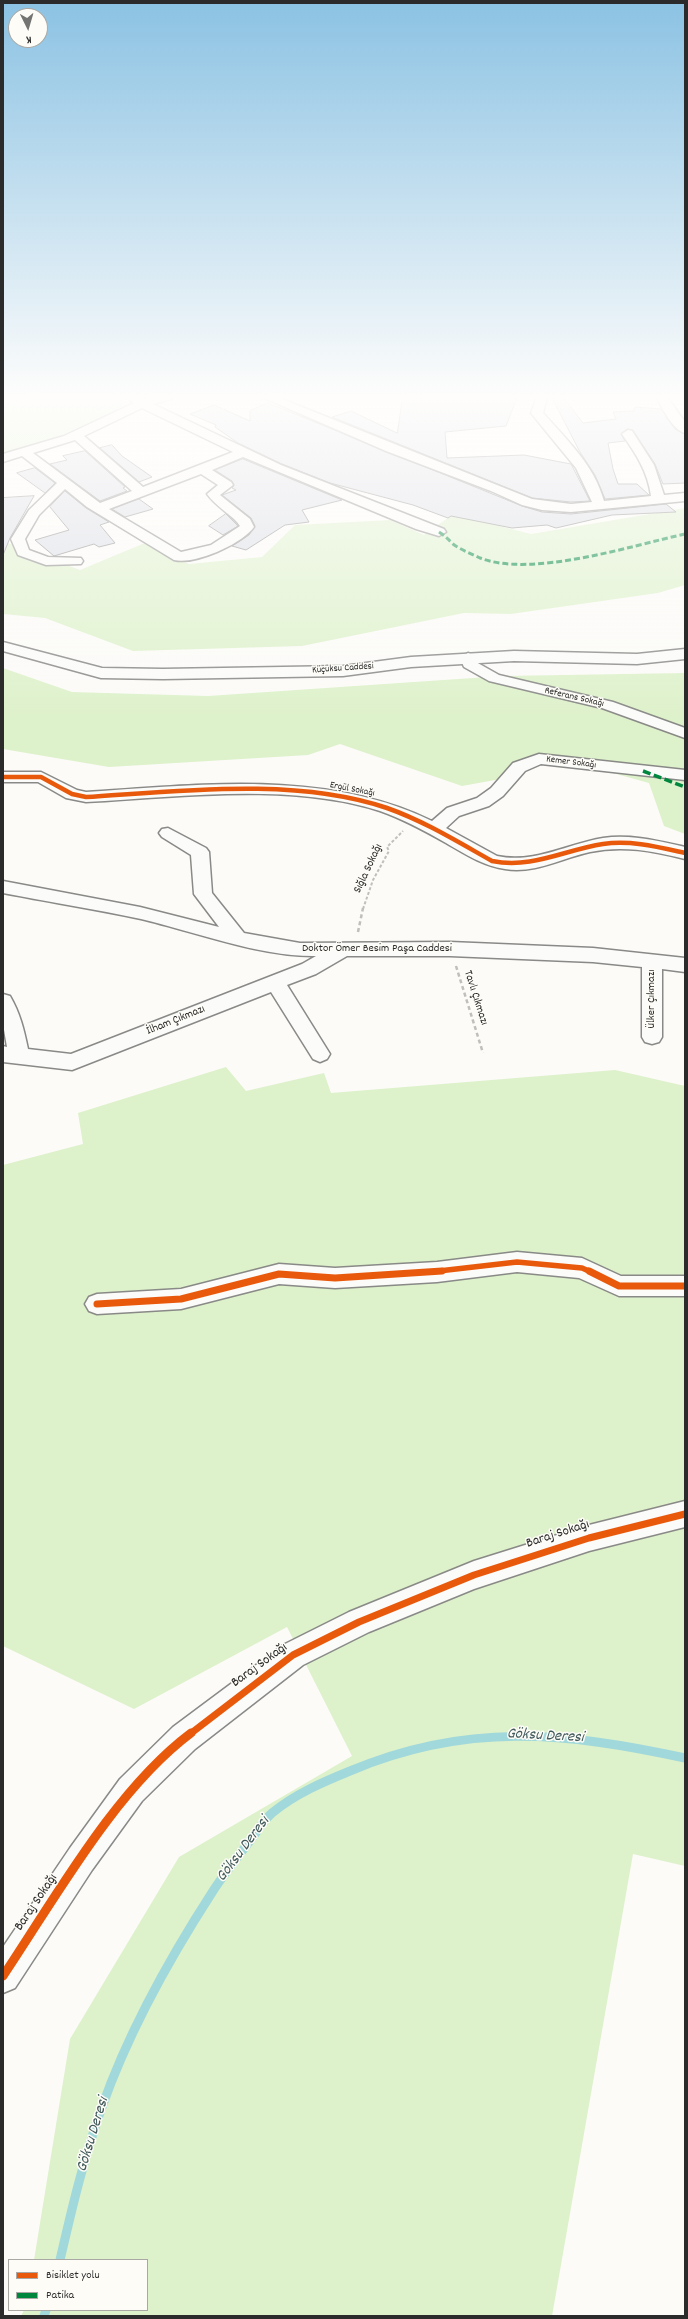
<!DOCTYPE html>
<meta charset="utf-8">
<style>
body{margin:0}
#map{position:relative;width:688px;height:2319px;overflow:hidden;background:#fcfbf8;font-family:Dekko,sans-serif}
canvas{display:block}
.frame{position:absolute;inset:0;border:4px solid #2b2b2b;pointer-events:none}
.legend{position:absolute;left:8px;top:2259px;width:140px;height:52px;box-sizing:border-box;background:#fdfcf7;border:1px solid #a9a8a5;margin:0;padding:5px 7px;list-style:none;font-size:12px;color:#2b2b2b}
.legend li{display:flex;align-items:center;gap:8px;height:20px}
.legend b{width:20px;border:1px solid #a9a8a5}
.north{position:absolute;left:8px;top:8px;width:40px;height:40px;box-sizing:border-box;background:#fdfcf7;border:1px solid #a9a8a5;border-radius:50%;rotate:175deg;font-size:11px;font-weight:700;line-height:16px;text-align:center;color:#2b2b2b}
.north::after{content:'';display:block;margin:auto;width:14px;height:18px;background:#747473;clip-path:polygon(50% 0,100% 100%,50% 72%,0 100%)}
</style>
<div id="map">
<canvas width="688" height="2319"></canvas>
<div class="frame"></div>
<ul class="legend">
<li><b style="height:5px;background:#e8590c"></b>Bisiklet yolu</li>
<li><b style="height:5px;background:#00873e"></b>Patika</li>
</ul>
<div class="north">K</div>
</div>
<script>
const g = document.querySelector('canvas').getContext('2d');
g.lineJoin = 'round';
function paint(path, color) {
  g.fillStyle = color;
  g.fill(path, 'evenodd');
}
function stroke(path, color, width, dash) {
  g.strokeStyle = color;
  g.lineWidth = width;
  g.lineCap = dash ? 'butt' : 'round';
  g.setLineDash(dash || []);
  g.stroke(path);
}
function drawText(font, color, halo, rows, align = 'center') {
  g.font = font + ' Dekko,sans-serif';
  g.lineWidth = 3;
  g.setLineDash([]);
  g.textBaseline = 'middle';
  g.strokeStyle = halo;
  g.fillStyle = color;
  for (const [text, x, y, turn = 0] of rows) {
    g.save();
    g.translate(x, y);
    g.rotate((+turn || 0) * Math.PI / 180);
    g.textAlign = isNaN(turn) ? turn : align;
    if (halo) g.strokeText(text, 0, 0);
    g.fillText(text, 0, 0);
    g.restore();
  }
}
const green = new Path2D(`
 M 35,397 L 116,397 L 132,403 L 64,434 L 3,453 L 3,407 Z
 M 685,508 L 685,585 L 658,593 L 511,614 L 464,613 L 302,646 L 133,651 L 45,618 L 3,614 L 3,541 L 80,570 L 147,542 L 189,564 L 262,557 L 295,525 L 390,520 L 424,535 L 453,514 L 531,534 Z
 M 3,668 L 72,692 L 208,696 L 502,676 L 685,673 L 685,834 L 664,826 L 649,783 L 609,772 L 541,762 L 517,776 L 462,786 L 340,744 L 308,755 L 109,767 L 3,749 Z
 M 226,1067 L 246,1091 L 324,1073 L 331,1093 L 615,1070 L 685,1086 L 685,1866 L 633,1854 L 552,2316 L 21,2316 L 24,2310 L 147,2310 L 147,2260 L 34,2260 L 70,2039 L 179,1857 L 352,1756 L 287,1627 L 134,1709 L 3,1646 L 3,1165 L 83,1144 L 78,1113 Z`);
const stream = new Path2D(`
 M 60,2260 C 72,2208 84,2157 102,2107 C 129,2030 169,1959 213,1891 C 226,1871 241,1853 255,1834 C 260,1827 265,1819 272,1813 C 295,1794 323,1782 350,1771 C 466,1722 565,1732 685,1758
 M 44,2316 L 46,2310`);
const building = new Path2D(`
 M 403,397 L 517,398 L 506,426 L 445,432 L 447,458 L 524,455 L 571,464 L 590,501 L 571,502 L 532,498 L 332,417 L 351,411 L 397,433 Z
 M 552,397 L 563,397 L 583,423 L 616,419 L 613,412 L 634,411 L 635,407 L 661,409 L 675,429 L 685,434 L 685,483 L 663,484 L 655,464 L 633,430 L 627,429 L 621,434 L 625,441 L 608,443 L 613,469 L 618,484 L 637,484 L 649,495 L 605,499 L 595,475 L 580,452 Z
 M 268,403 L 522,506 L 542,512 L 571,514 L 666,504 L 676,512 L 612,515 L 556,528 L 547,525 L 512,528 L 451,516 L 448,518 L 413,505 L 330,483 L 282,464 L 238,443 L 215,427 L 216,425 L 190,414 L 214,405 L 250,421 L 250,411 Z
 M 112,445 L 122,456 L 152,477 L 139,482 L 100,448 Z
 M 85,451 L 125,487 L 123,488 L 127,491 L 100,501 L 50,464 L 67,460 L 63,456 Z
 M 243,459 L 342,500 L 302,510 L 309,522 L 285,525 L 246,550 L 232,546 L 249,535 L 255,526 L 251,518 L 222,495 L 236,490 L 232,488 L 234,485 L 232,481 L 215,470 Z
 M 35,468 L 55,483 L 45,493 L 17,473 Z
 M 65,491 L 86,508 L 109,522 L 100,525 L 115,543 L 99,547 L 94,544 L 54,556 L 35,540 L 69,530 L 50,507 Z
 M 34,496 L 10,538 L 3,555 L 3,498 Z
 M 139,499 L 153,509 L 125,517 L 112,509 Z
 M 226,514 L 238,526 L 223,535 L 209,526 Z`);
const pathFar1 = new Path2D(`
 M 363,909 L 373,880 L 389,851 L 387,847 L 403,831`);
const path = new Path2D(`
 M 358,932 L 363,908
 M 456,966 L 483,1053`);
const minor = new Path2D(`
 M 126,397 L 139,397 L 144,399 L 155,397 L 172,397 L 171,399 L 153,404 L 281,465 L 444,529 L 446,532 L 439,536 L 416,529 L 243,457 L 212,470 L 231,482 L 233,485 L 220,495 L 250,519 L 254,527 C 242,544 195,565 174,560 L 87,507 L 65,489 L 39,515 L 25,539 L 29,550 L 48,557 L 81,558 L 83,561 L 81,564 L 46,565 L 18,555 L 11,539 L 29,510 L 57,483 L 22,456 L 3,462 L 3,454 L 64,436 L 134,403 ZM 142,408 L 233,452 L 143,487 L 84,436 ZM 75,440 L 132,491 L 100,503 L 33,453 ZM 201,474 L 218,485 L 207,494 C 216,507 234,516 240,526 L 211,545 L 181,552 L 109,509 Z
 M 262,397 L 277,397 L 532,499 L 571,504 L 592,502 L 576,468 L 531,413 L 537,397 L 547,397 L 543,413 C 567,440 594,465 604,501 L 651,496 C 648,472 636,454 622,434 L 628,430 L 632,431 L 654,465 L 664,495 L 685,493 L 685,501 L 571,512 L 542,510 L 522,505 L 491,491 L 386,451 Z
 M 657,397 L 667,397 L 685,422 L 685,433 C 673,430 661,407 657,397 Z
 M 468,653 L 473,655 L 476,662 L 499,675 L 613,702 L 685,728 L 685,738 L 602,708 L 489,681 L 464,667 L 460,658 Z
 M 539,754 L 685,770 L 685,780 L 541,764 L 525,771 L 503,796 L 489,806 L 459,816 L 446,828 L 497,856 C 534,864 567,844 603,838 C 631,834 658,841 685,847 L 685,859 C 653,851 623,845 590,852 C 562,858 535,874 505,869 C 483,866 465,854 446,843 C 425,831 403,819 380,811 C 291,782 177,797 86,802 L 66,798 L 38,782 L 3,782 L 3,772 L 41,772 L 77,790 L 86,792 C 201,785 326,769 432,821 L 447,808 L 477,798 L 491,788 L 513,763 Z
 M 168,828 L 206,848 L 209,852 L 212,893 L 244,933 L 300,943 L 450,942 L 593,948 L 685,958 L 685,972 L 662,969 L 662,1037 L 659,1042 L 652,1044 L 645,1042 L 642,1037 L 642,967 L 593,962 L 450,956 L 347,956 L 316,974 L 287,985 L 330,1054 L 327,1059 L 320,1062 L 313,1059 L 271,992 L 72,1070 L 3,1062 L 3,1046 L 7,1047 L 3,1024 L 3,994 L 10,996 C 20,1013 24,1030 28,1049 L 71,1054 L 302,964 L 316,956 C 260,957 196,932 141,919 C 95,909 49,902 3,893 L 3,881 L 140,907 L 219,927 L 194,894 L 191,855 L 162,837 L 159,833 L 162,829 Z
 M 517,1252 L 582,1258 L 621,1276 L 685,1276 L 685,1296 L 619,1296 L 579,1278 L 517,1272 L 437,1282 L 335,1288 L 279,1284 L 181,1309 L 97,1314 L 89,1311 L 85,1304 L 89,1297 L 97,1294 L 181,1289 L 279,1264 L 335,1268 L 437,1262 Z
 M 685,1501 L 685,1527 L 589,1551 L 474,1589 L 369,1632 L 303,1665 L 195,1749 L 142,1801 L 92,1870 L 15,1988 L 3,1993 L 3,1947 L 70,1848 L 120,1779 L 173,1727 L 283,1645 L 349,1612 L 474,1561 L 589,1525 Z`);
const major = new Path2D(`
 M 3,642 L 102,668 L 163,669 L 343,666 L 411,657 L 514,651 L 637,654 L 685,649 L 685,659 L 637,664 L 514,661 L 411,667 L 343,676 L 163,679 L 101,678 L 3,651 Z`);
const quietFar1 = new Path2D(`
 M 439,532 C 445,536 448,539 453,544 C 459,549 472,554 480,558 C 532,578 630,546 685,534`);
const quiet = new Path2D(`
 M 643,771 L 685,787`);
const cyclewayFar3 = new Path2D(`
 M 3,777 L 41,777 L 72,794 L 86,797 C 180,791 296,777 387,808 C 424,821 458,842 492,861 C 532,869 564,850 603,844 C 631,840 658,847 685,853`);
const cyclewayFar2 = new Path2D(`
 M 430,1272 L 517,1262 L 582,1268 L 591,1272`);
const cyclewayFar1 = new Path2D(`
 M 589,1271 L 619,1286 L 685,1286
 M 97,1304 L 181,1299 L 279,1274 L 335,1278 L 442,1271
 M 190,1734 L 293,1655 L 359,1622 L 474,1575 L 589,1538 L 685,1514`);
const cycleway = new Path2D(`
 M 3,1976 C 56,1897 115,1790 191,1733`);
const farStreetnames = [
 ["Küçüksu Caddesi",343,669,-4],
 ["Referans Sokağı",574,698,13],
 ["Kemer Sokağı",571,763,7],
 ["Ergül Sokağı",352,790,11]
];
const streetNames = [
 ["Sığla Sokağı",369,869,-65],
 ["Doktor Ömer Besim Paşa Caddesi",377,949],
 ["Tavlı Çıkmazı",475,998,72],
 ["Ülker Çıkmazı",652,999,-90],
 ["İlham Çıkmazı",176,1021,-22]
];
const nearStreetnames = [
 ["Baraj Sokağı",558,1535,-18],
 ["Baraj Sokağı",260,1666,-36],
 ["Baraj Sokağı",37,1903,-56]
];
const nearWaternames = [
 ["Göksu Deresi",545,1737,3],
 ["Göksu Deresi",244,1850,-53],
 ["Göksu Deresi",94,2135,-73]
];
paint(green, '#ddf1ca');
stroke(stream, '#a0d8db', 9);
paint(building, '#dadde5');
stroke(building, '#898987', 1);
stroke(minor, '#898987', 3);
stroke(major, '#898987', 3);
stroke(pathFar1, '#c0bfbc', 2, [3, 2]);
stroke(path, '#c0bfbc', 2.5, [4, 3]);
paint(minor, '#fbfbf9');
paint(major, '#fbfbf9');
stroke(quietFar1, '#00873e', 3, [6, 3]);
stroke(quiet, '#00873e', 3.5, [8, 3.5]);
stroke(cyclewayFar3, '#e8590c', 4.5);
stroke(cyclewayFar2, '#e8590c', 5.5);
stroke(cyclewayFar1, '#e8590c', 7);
stroke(cycleway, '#e8590c', 9);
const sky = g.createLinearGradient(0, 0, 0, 721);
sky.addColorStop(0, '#8bc2e3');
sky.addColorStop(0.55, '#fefdfc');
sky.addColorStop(1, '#fefdfc00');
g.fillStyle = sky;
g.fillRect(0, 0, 688, 721);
drawText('10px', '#2b2b2b', '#fdfcf7', farStreetnames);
drawText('12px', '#2b2b2b', '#fdfcf7', streetNames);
drawText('14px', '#2b2b2b', '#fdfcf7', nearStreetnames);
drawText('italic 16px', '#425a5c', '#fdfcf7', nearWaternames);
</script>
